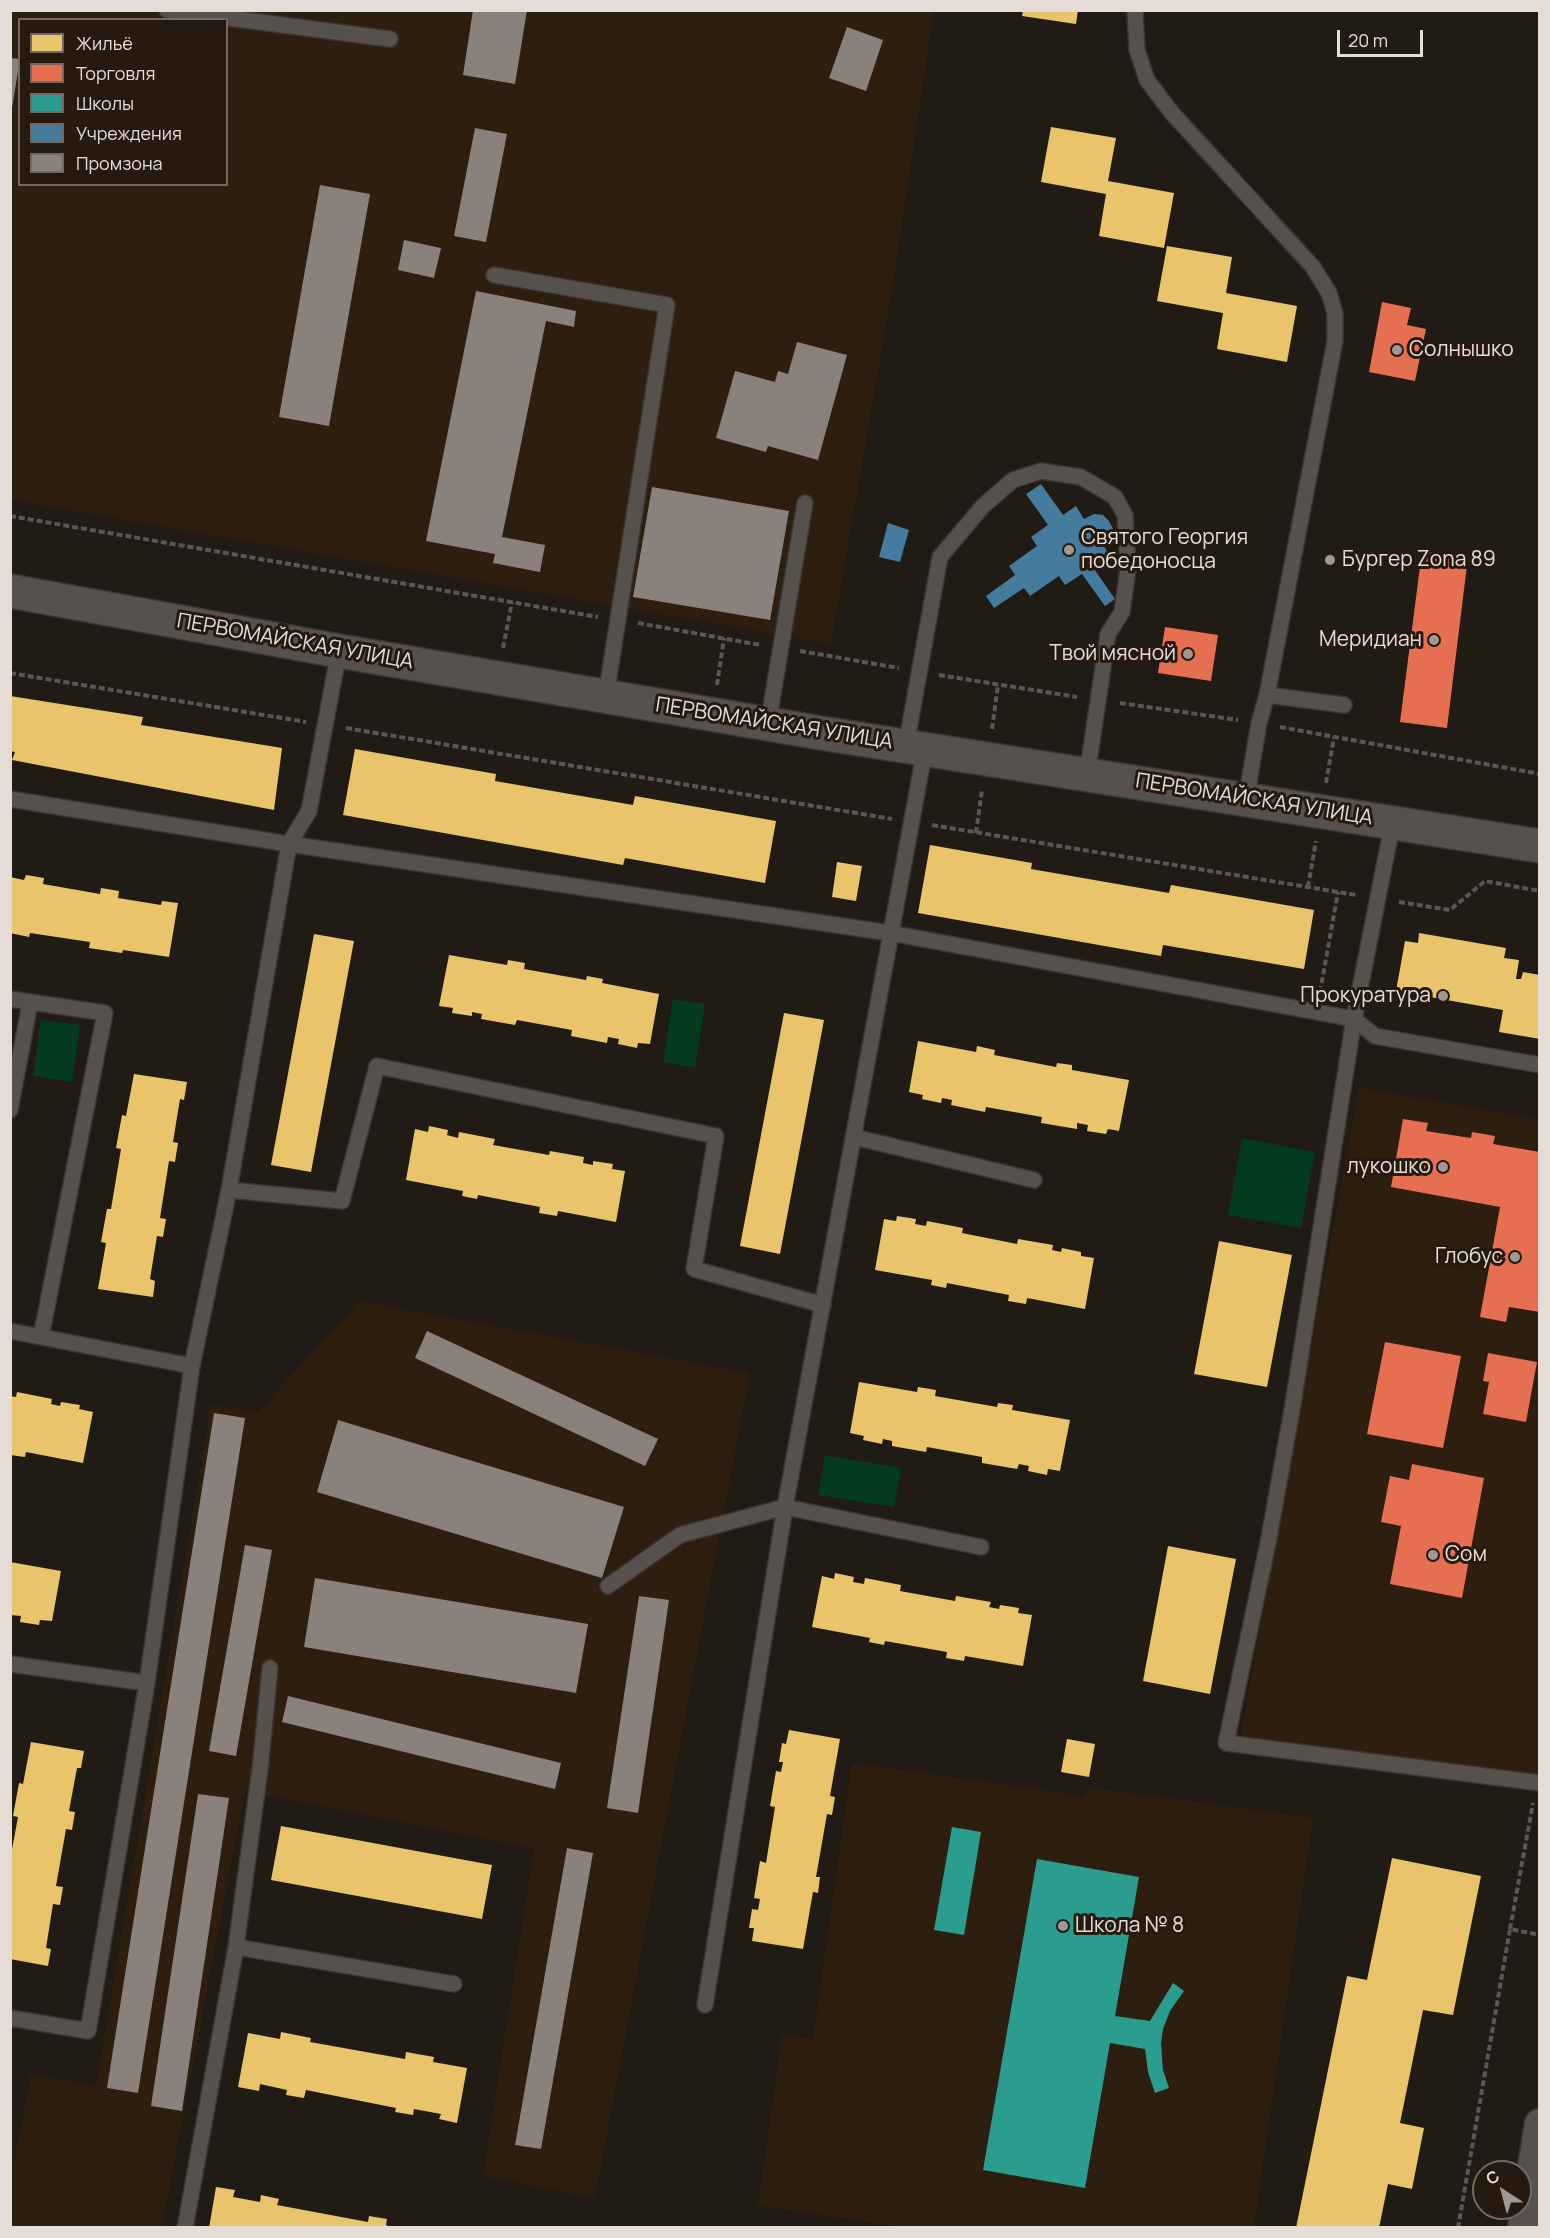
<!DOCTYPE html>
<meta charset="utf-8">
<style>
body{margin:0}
#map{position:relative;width:1550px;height:2238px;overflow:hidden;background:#211b15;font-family:Manrope,sans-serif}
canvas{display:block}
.frame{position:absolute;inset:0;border:12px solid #e5dcd6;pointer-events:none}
.legend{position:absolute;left:18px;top:18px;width:210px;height:168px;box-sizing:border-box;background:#261a10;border:2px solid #72685f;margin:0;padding:8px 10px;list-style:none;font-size:18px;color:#e5dcd6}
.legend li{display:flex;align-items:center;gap:12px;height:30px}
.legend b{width:30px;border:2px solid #72685f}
.north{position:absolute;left:1472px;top:2160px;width:60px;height:60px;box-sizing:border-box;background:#261a10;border:2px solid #72685f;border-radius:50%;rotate:324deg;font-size:16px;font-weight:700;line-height:24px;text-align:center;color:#e5dcd6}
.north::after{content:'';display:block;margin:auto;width:21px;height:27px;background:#a09892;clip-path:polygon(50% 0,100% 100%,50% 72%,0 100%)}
.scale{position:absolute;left:1337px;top:30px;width:86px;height:27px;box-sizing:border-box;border:3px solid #e5dcd6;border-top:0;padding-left:8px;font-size:18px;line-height:21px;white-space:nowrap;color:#e5dcd6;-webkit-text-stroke:4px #261a10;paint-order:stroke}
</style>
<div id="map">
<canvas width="1550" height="2238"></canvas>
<div class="frame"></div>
<ul class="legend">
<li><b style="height:16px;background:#e9c46a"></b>Жильё</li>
<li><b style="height:16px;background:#e76f51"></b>Торговля</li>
<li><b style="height:16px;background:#2a9d8f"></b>Школы</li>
<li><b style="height:16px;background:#457b9d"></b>Учреждения</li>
<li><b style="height:16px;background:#8a817c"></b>Промзона</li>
</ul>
<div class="north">С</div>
<div class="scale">20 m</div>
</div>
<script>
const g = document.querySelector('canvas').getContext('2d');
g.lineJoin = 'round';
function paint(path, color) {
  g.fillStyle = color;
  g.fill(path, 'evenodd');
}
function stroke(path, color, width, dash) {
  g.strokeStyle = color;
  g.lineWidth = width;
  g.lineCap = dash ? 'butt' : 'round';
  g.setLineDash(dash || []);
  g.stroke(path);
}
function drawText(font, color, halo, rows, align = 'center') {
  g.font = font + ' Manrope,sans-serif';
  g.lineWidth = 6;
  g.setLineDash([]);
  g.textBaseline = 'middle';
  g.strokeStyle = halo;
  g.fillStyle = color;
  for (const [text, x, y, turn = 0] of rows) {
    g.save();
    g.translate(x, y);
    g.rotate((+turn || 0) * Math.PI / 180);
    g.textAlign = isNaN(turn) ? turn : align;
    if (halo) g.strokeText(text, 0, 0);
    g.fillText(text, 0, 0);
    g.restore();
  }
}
const built = new Path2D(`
 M 10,11 L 934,11 L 891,296 L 831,644 L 11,500 ZM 20,20 L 226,20 L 226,184 L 20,184 Z
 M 1359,1088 L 1539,1119 L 1539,1792 L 1239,1744 Z
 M 359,1301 L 750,1373 L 595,2198 L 483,2176 L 534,1849 L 245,1791 L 162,2227 L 11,2227 L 10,2162 L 14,2162 L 31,2074 L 96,2086 L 211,1405 L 258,1412 Z
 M 852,1763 L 1085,1796 L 1087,1787 L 1313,1818 L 1254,2227 L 896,2228 L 896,2226 L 758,2206 L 782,2035 L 813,2039 Z`);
const green = new Path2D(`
 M 673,999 L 705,1004 L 695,1068 L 663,1062 Z
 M 41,1020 L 80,1025 L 72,1082 L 33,1076 Z
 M 1242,1138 L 1315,1152 L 1301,1228 L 1228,1215 Z
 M 825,1455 L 901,1468 L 894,1507 L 818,1495 Z`);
const homes = new Path2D(`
 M 1023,10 L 1078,10 L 1076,24 L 1022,16 Z
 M 1051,127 L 1116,138 L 1108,181 L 1174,193 L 1164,248 L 1099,236 L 1106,194 L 1041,182 Z
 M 1167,246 L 1232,257 L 1226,293 L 1297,306 L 1287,362 L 1217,349 L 1223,313 L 1157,301 Z
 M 10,696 L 143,717 L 141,725 L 282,748 L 274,810 L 12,760 L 15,752 L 10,751 Z
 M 355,749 L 496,774 L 495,781 L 633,805 L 635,796 L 776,821 L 765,883 L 625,858 L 623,865 L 343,815 Z
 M 930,845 L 1032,863 L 1031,869 L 1169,893 L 1171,885 L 1314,910 L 1304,969 L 1163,945 L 1161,956 L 918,913 Z
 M 837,862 L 862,866 L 856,901 L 832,897 Z
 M 26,875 L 44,878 L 43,884 L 100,894 L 101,888 L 119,891 L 118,898 L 161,905 L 162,901 L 178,903 L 169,957 L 123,950 L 122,953 L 89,948 L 90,942 L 30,933 L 29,937 L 10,933 L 10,877 L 24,880 Z
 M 1419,933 L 1506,948 L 1504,958 L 1519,960 L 1516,979 L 1521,979 L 1523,972 L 1540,975 L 1540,1039 L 1499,1032 L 1503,1010 L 1396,991 L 1405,941 L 1418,943 Z
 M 314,934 L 354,941 L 311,1172 L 271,1165 Z
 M 449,955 L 507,965 L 508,960 L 525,963 L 524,969 L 586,980 L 587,976 L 603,979 L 602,983 L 659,994 L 650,1044 L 638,1043 L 637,1048 L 618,1044 L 619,1039 L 608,1037 L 607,1043 L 571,1036 L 572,1030 L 517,1020 L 515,1025 L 481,1019 L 482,1014 L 472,1012 L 472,1016 L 452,1013 L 453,1008 L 439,1006 Z
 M 784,1013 L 824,1020 L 780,1254 L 740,1246 Z
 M 918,1041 L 976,1052 L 977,1046 L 995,1050 L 994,1055 L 1056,1067 L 1057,1063 L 1072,1065 L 1072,1070 L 1129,1080 L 1119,1131 L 1108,1129 L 1106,1134 L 1087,1131 L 1088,1125 L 1077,1123 L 1077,1129 L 1041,1123 L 1042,1117 L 986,1107 L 985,1112 L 951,1105 L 952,1100 L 942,1098 L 941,1103 L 922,1099 L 923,1095 L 909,1092 Z
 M 134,1074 L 187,1082 L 184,1100 L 180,1099 L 173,1142 L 178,1143 L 175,1162 L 169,1161 L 160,1218 L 166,1219 L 163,1237 L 157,1236 L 150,1279 L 155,1281 L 153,1297 L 98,1289 L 106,1243 L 101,1242 L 107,1209 L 111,1209 L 121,1149 L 116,1148 L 122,1115 L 126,1116 Z
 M 429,1126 L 448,1130 L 447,1135 L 458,1138 L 459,1132 L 495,1139 L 493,1145 L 549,1155 L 550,1151 L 584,1157 L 583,1163 L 593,1165 L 593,1161 L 613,1164 L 612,1169 L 625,1171 L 616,1222 L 558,1211 L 557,1216 L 539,1213 L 540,1207 L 478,1195 L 477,1199 L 462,1196 L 463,1191 L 406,1180 L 415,1129 L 428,1132 Z
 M 897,1216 L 916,1219 L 915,1224 L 926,1226 L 927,1221 L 963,1228 L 962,1233 L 1017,1244 L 1018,1239 L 1053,1245 L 1052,1250 L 1061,1252 L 1062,1248 L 1081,1252 L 1081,1256 L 1094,1258 L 1085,1309 L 1027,1298 L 1026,1304 L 1008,1301 L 1009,1295 L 947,1283 L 946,1288 L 931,1285 L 932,1280 L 875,1270 L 884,1219 L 896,1221 Z
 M 1219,1241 L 1292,1255 L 1267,1387 L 1194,1374 Z
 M 859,1382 L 917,1392 L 918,1387 L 936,1390 L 935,1396 L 997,1407 L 998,1403 L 1013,1405 L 1012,1410 L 1070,1420 L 1060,1471 L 1048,1469 L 1047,1475 L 1028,1471 L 1029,1466 L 1019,1464 L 1017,1469 L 982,1463 L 982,1457 L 927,1447 L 926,1452 L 892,1446 L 892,1441 L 883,1439 L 882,1444 L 863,1440 L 864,1436 L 850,1433 Z
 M 17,1392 L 52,1399 L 51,1404 L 60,1406 L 61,1402 L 80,1405 L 79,1409 L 93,1412 L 83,1463 L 26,1452 L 25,1457 L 10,1455 L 10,1396 L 16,1397 Z
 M 1168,1546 L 1236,1559 L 1210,1694 L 1143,1681 Z
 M 10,1562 L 61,1571 L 52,1621 L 40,1620 L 39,1625 L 20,1622 L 21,1616 L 10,1615 Z
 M 835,1573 L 854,1577 L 853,1582 L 864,1584 L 865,1578 L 901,1585 L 900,1591 L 955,1601 L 956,1596 L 991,1602 L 989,1607 L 999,1609 L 1000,1605 L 1019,1608 L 1018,1613 L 1032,1615 L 1023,1666 L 965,1656 L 964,1661 L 946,1658 L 947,1652 L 885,1641 L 884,1645 L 869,1642 L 870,1638 L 812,1627 L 822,1576 L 834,1579 Z
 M 789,1730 L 840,1739 L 830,1796 L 835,1797 L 832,1815 L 827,1814 L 816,1877 L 820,1877 L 818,1893 L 813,1892 L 803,1949 L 752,1941 L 754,1928 L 749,1928 L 752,1909 L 758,1910 L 760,1899 L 754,1898 L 760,1861 L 766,1863 L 775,1807 L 770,1806 L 776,1771 L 781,1772 L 783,1762 L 779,1762 L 782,1743 L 786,1744 Z
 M 1067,1739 L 1095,1744 L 1089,1777 L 1061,1772 Z
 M 31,1742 L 84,1751 L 81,1768 L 77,1768 L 69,1811 L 75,1812 L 72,1830 L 66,1829 L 56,1886 L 63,1887 L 60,1905 L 53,1904 L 46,1948 L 51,1949 L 48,1966 L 10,1959 L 10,1860 L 18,1817 L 13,1816 L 19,1783 L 23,1784 Z
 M 281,1826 L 492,1865 L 482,1919 L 271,1880 Z
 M 1392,1858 L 1481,1876 L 1453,2015 L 1423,2010 L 1400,2123 L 1424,2128 L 1412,2189 L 1388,2184 L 1379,2228 L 1296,2228 L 1347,1976 L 1367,1980 Z
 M 281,2032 L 311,2038 L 310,2042 L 405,2059 L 406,2052 L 434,2057 L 433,2062 L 467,2068 L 457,2123 L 439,2119 L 441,2114 L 414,2109 L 413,2115 L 395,2112 L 396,2108 L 306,2090 L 304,2098 L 286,2095 L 287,2090 L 260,2084 L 259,2091 L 238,2087 L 248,2033 L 280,2039 Z
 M 216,2187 L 235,2190 L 233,2197 L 260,2202 L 261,2195 L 279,2199 L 277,2205 L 368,2222 L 369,2216 L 387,2219 L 386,2225 L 392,2228 L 209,2228 Z`);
const shops = new Path2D(`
 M 1382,302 L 1411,308 L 1407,325 L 1426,329 L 1415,381 L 1369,372 Z
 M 1422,551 L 1468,557 L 1447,728 L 1400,722 Z
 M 1165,627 L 1218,635 L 1211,681 L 1158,673 Z
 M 1403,1119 L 1428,1123 L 1426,1131 L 1471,1138 L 1472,1132 L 1495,1136 L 1493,1144 L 1540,1152 L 1540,1312 L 1509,1307 L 1506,1322 L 1480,1317 L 1500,1207 L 1391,1187 Z
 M 1385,1342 L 1461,1356 L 1443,1448 L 1367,1434 Z
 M 1488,1353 L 1537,1362 L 1526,1422 L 1483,1414 L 1489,1382 L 1483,1381 Z
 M 1412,1464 L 1484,1478 L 1462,1598 L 1390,1584 L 1401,1526 L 1381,1522 L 1390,1476 L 1409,1480 Z`);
const schools = new Path2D(`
 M 952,1827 L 981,1832 L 964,1935 L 934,1930 Z
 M 1037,1859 L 1139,1877 L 1115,2016 L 1150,2021 L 1173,1983 L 1184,1991 L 1170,2011 L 1163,2029 L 1161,2043 L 1163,2070 L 1169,2088 L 1155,2093 L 1148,2072 L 1145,2049 L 1110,2043 L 1085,2188 L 983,2170 Z`);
const public = new Path2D(`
 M 1041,484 L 1063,515 L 1076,506 L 1084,519 L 1094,514 L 1103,515 L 1109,521 L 1113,529 L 1111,538 L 1103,545 L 1109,554 L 1092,566 L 1115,599 L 1105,606 L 1082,574 L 1065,585 L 1059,576 L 1030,596 L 1024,588 L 994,608 L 986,596 L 1015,575 L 1009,566 L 1037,546 L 1031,537 L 1048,525 L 1026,494 Z
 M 888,523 L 909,530 L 900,562 L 879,557 Z`);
const industry = new Path2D(`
 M 473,10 L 527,10 L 515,84 L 463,75 Z
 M 847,27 L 883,40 L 866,91 L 829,78 Z
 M 10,58 L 20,59 L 12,108 L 10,108 Z
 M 475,128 L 507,134 L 486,242 L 454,236 Z
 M 320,185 L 370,194 L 329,426 L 279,417 Z
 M 404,240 L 441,248 L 434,278 L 398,270 Z
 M 476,291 L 576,311 L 574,327 L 546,321 L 502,537 L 545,545 L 540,572 L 493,563 L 495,554 L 426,541 Z
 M 797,342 L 847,355 L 818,460 L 768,446 L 766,452 L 716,438 L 735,371 L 775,382 L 778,371 L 788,374 Z
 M 652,487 L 789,511 L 770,620 L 633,597 Z
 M 427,1331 L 658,1439 L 645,1466 L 415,1358 Z
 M 214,1413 L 245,1418 L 138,2093 L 107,2088 Z
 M 338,1420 L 624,1507 L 602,1578 L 317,1492 Z
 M 245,1545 L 272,1550 L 236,1756 L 209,1751 Z
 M 315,1578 L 588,1624 L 576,1693 L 304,1647 Z
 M 639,1596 L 669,1600 L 638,1813 L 607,1808 Z
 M 288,1696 L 561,1763 L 555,1789 L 282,1722 Z
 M 198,1794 L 229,1798 L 182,2111 L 151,2106 Z
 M 567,1848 L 593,1853 L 541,2149 L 515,2145 Z`);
const path = new Path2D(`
 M 10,516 L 598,617
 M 638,623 L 760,645
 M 503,648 L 512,602
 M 800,651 L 899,668
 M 10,673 L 306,722
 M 939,675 L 1077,697
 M 717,685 L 724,638
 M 1120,703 L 1238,720
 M 1280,727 L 1540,774
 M 346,728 L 892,819
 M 992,729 L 998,685
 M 1326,783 L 1334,737
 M 932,825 L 1356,895
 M 976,833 L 982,790
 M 1308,887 L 1316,841
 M 1399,902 L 1450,910 L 1485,881 L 1540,891
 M 1320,992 L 1338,892
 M 1510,1929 L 1533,1803
 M 1458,2228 L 1510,1929 L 1540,1935`);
const lane = new Path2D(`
 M 167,10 L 390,39
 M 1135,10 L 1137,50 L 1147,80 L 1172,113 L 1313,267 L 1329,293 L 1335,313 L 1335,341 L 1267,695 L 1259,723 L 1246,800
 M 494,275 L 667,305 L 606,696
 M 1267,695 L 1344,705
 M 768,724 L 805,503
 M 906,746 L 940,557 L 983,506 L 1013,480 L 1041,471 L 1081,477 L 1115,497 L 1125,515 L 1128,569 L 1122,612 L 1108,634 L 1087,775
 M 10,799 L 289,844 L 890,933 L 1354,1019 L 1375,1036 L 1540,1065
 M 1393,821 L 1354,1019 L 1292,1410 L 1268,1543 L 1226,1743 L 1540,1783
 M 10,999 L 105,1013 L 41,1337 L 192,1366
 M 10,1110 L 30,1003
 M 854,1137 L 1034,1180
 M 229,1190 L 342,1201 L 377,1066 L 716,1136 L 694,1269 L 823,1305
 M 10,1331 L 41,1337
 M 608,1586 L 680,1535 L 785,1507 L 981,1547
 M 10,1664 L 147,1683
 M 236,1947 L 454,1984
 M 705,2005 L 785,1507 L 925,749
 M 10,2018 L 88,2031 L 147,1683 L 192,1366 L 229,1190 L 289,844 L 309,811 L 339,651
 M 185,2228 L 236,1947 L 260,1769 L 270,1668`);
const street = new Path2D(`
 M 1523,2228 L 1540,2124`);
const secondary = new Path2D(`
 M 10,591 L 339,651 L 821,733 L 1540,846`);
const markers = [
 [1397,350,6,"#a09892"],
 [1069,550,6,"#a09892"],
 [1330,560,6,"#a09892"],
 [1434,640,6,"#a09892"],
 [1188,654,6,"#a09892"],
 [1443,996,6,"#a09892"],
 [1443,1167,6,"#a09892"],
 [1515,1257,6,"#a09892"],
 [1433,1555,6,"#a09892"],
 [1063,1926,6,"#a09892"]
];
const poiNames = [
 ["Солнышко",1409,350],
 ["Святого Георгия",1081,538],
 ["победоносца",1081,562],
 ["Бургер Zona 89",1342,560],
 ["Меридиан",1422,640,"right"],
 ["Твой мясной",1176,654,"right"],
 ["Прокуратура",1431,996,"right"],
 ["лукошко",1431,1167,"right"],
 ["Глобус",1503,1257,"right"],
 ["Сом",1445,1555],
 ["Школа № 8",1075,1926]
];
const streetNames = [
 ["ПЕРВОМАЙСКАЯ УЛИЦА",295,642,10],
 ["ПЕРВОМАЙСКАЯ УЛИЦА",774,724,9],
 ["ПЕРВОМАЙСКАЯ УЛИЦА",1254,800,9]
];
paint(built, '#2e1e10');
paint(green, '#043b1e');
paint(homes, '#e9c46a');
paint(shops, '#e76f51');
paint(schools, '#2a9d8f');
paint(public, '#457b9d');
paint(industry, '#8a817c');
stroke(lane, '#3a3531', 18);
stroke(street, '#3a3531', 33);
stroke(secondary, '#3a3531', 36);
stroke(path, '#5c5653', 4, [6, 3]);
stroke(lane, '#57514d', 15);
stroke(street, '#57514d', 30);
stroke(secondary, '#57514d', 33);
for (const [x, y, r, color] of markers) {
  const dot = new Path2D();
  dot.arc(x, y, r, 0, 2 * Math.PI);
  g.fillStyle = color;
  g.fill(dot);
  stroke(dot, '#261a10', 2);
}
drawText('21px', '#e5dcd6', '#261a10', poiNames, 'left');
drawText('21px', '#e5dcd6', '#261a10', streetNames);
</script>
